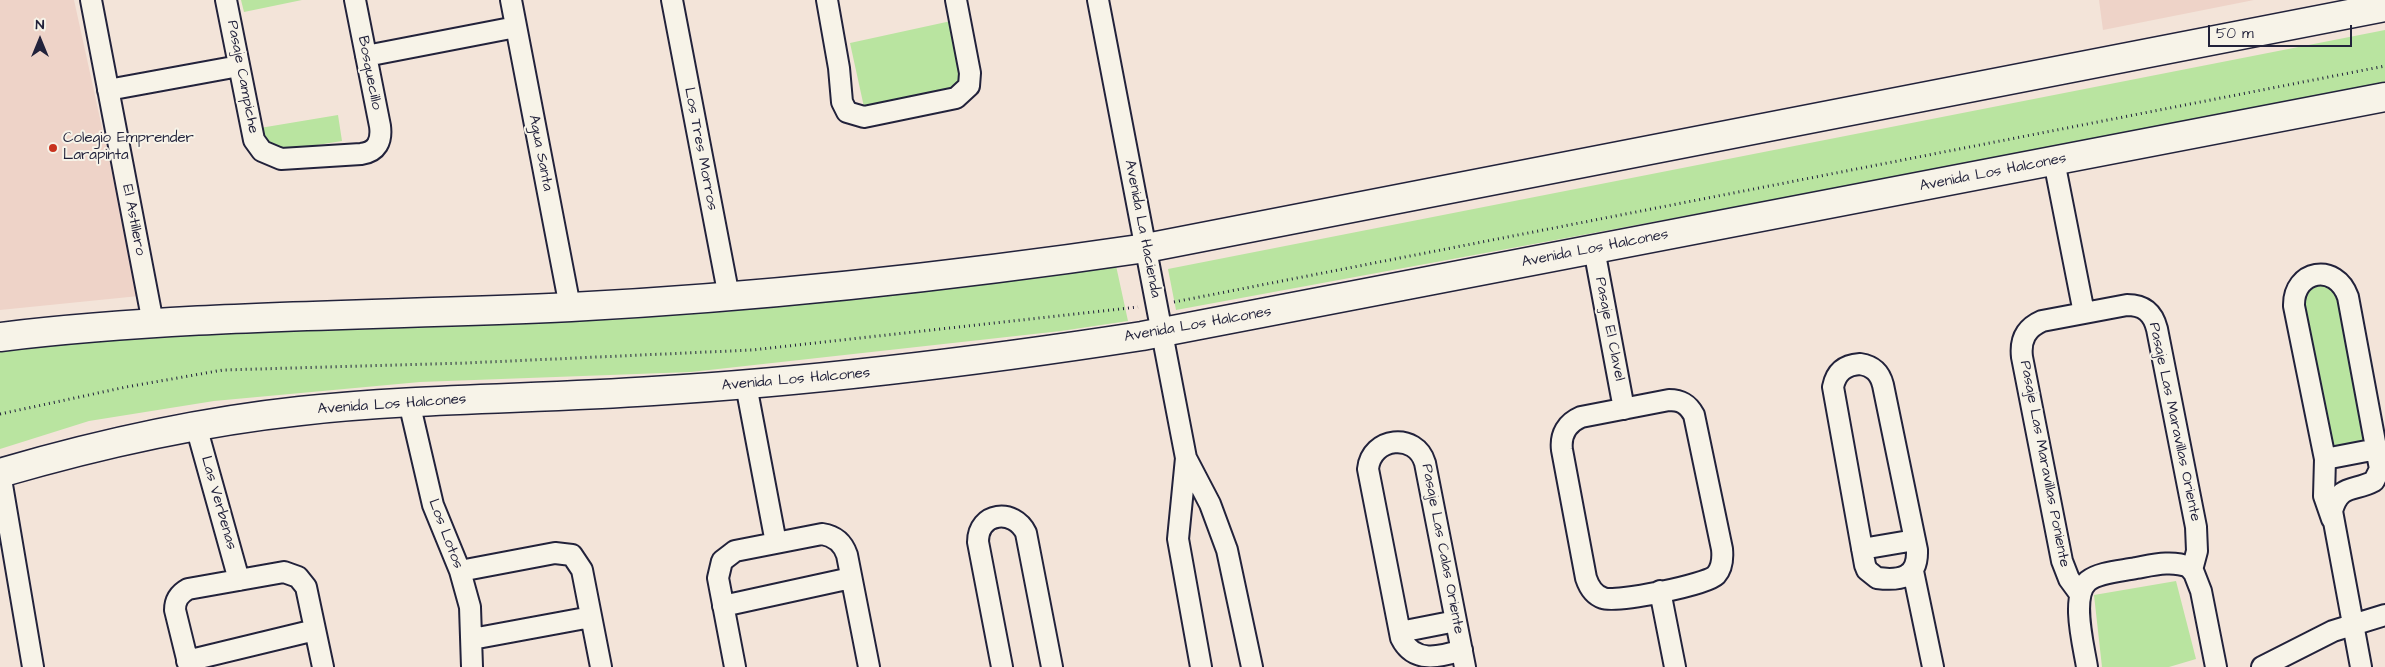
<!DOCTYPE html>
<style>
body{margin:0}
#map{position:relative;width:2385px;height:667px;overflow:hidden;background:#f3e4d9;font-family:"Architects Daughter",sans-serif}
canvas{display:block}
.north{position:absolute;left:15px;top:15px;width:50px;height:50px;-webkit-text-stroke:4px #f7f3e8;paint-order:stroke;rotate:0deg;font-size:14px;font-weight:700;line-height:20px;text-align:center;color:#22223b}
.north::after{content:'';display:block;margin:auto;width:18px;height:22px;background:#22223b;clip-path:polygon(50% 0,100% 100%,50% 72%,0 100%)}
.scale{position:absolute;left:2208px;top:25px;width:144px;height:22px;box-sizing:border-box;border:2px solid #22223b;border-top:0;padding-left:6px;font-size:15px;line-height:18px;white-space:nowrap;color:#22223b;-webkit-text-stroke:4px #f7f3e8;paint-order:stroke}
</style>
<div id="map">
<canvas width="2385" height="667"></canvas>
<div class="north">N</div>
<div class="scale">50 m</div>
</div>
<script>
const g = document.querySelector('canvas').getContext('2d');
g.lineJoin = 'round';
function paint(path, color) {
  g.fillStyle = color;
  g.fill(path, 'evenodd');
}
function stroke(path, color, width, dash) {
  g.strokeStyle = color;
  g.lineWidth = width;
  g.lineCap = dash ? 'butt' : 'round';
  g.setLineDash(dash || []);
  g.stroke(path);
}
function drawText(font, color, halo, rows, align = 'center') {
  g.font = font + ' "Architects Daughter",sans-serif';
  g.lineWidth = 4;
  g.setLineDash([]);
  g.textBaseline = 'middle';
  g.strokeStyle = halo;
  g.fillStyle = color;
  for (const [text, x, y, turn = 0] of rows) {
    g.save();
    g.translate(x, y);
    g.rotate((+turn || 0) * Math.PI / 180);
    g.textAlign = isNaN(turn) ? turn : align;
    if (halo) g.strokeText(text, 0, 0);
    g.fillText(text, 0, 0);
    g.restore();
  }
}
const built = new Path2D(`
 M 0,0 L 74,0 L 139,296 L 0,310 Z
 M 2099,0 L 2254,0 L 2103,30 Z`);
const green = new Path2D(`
 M 241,0 L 302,0 L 244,12 Z
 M 951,21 L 965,86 L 864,107 L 850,43 Z
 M 2385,30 L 2385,87 L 1176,310 L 1168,269 Z
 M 338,115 L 342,141 L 280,151 L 265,143 L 260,128 Z
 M 1115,261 L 1128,321 L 1061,331 L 691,372 L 420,382 L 214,401 L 89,421 L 0,449 L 0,348 L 148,331 L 322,328 L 726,312 Z
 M 2326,281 L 2337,290 L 2366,430 L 2363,440 L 2333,447 L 2328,440 L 2299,303 L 2305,287 Z
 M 2176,581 L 2196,659 L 2169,667 L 2102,667 L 2094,595 Z`);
const path = new Path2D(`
 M 1174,302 L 2385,66
 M 0,414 L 126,387 L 223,370 L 466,363 L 752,350 L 1138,307`);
const street = new Path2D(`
 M 91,0 L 153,323
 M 226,0 L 254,140 L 262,151 L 281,159 L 361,154 C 377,152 382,141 380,126 L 355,0
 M 511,0 L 570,307
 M 672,0 L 729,297
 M 827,0 L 839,68 L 842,102 L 847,112 L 864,117 L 956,98 L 969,86 L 970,73 L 956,0
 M 1098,0 L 1186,458 L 1210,504 L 1227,550 L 1252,667
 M 366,56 L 516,27
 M 108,90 L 239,66
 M 2054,161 L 2084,313
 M 1594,249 L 1624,409
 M 1860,364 C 1873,366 1880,373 1883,385 L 1917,550 C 1918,578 1900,581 1877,578 L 1867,570 L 1865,565 L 1833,387 C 1836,372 1845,365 1860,364 Z
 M 746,385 L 776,543
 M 1669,400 C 1681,400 1688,404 1694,415 L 1722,549 C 1723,559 1722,568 1716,575 C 1706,585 1616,603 1603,598 C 1594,595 1589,587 1586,578 L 1562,450 C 1560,434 1567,423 1581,417 Z
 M 409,402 L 433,505 L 460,571 L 470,607 L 472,667
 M 196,426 L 239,580
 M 1186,458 L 1178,539 L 1201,667
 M 2325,459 L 2377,449
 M 0,473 L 33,667
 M 2332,519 L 2324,496 L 2325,459 L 2294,306 C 2293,270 2336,262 2348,297 L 2380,469 L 2374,481 C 2354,492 2340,483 2332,511 L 2361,667
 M 1862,549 L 1915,540
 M 460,571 L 555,553 L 572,555 L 582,570 L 601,667
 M 1913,571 L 1933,667
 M 1660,591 L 1675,667
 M 2080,594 L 2069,579 L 2062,561 L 2022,357 C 2020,340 2026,328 2042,321 L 2127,305 C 2144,305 2153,313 2157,329 L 2196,527 L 2197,551 L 2192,570
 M 723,606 L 851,578
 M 1400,632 L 1456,621
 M 472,639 L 591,617
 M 1462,650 C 1440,657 1414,664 1401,638 L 1368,469 C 1371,437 1416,432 1425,463 L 1465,667
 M 187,661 L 315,630
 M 189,667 L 175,610 C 175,600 179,594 188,589 L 284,572 L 298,577 L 306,587 L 323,667
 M 735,667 L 718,578 L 722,561 L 735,551 L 822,534 C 835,536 843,543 847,555 L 869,667
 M 1002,667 L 978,542 C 978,512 1014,508 1026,533 L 1052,667
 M 2087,667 C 2084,647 2070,596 2088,581 C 2099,572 2122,571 2136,568 C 2153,565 2172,560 2189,567 L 2194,573 L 2201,591 L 2216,667
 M 2262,667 L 2333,631 L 2385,615`);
const secondary = new Path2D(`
 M 0,337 C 190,314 380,316 571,307 C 764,297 955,276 1146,248 L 2385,7
 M 0,473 C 99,444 198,422 300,411 C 417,398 536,399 653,391 C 817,381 980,361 1142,336 L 2385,97`);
const markers = [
 [53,148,5,"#c8321e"]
];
const streetNames = [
 ["Bosquecillo",369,73,79],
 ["Pasaje Campiche",242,77,79],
 ["Los Tres Morros",700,149,79],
 ["Agua Santa",540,153,79],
 ["Avenida Los Halcones",1993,173,-11],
 ["El Astillero",133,220,79],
 ["Avenida La Hacienda",1142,229,79],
 ["Avenida Los Halcones",1595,249,-11],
 ["Avenida Los Halcones",1198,325,-10],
 ["Pasaje El Clavel",1609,329,79],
 ["Avenida Los Halcones",796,380,-5],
 ["Avenida Los Halcones",392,405,-4],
 ["Pasaje Las Maravillas Oriente",2174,422,78],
 ["Pasaje Las Maravillas Poniente",2044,464,79],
 ["Las Verbenas",218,503,74],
 ["Los Lotos",445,534,69],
 ["Pasaje Las Calas Oriente",1442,549,79]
];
const poiNames = [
 ["Colegio Emprender",63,139],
 ["Larapinta",63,156]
];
paint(built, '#eed3c8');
paint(green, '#b9e4a0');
stroke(street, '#22223b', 24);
stroke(secondary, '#22223b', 31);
stroke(path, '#22223b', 3, [1, 4]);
stroke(street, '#f7f3e8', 20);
stroke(secondary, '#f7f3e8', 28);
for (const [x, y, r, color] of markers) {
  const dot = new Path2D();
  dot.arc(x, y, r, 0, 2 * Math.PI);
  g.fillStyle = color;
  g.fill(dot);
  stroke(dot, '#f7f3e8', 2);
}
drawText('15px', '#22223b', '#f7f3e8', streetNames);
drawText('15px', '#22223b', '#f7f3e8', poiNames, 'left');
</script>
